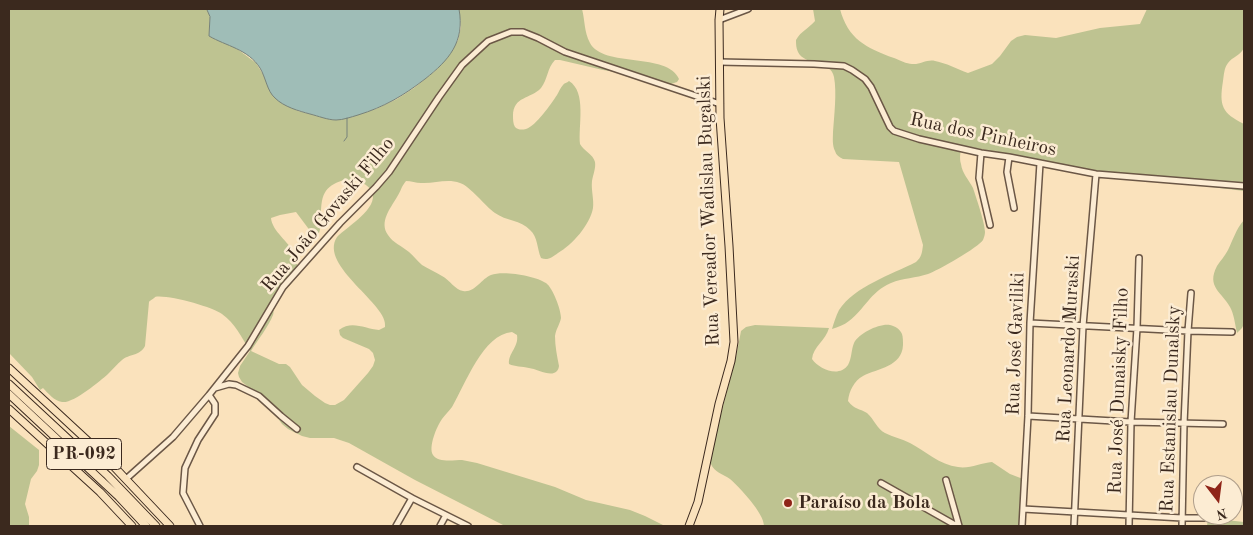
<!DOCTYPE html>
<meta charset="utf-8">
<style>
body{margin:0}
#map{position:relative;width:1253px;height:535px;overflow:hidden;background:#fae2bc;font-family:"Old Standard TT",serif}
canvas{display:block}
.frame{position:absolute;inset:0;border:10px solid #3b291e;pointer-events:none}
.north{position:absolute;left:1193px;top:475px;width:50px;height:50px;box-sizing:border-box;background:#fcecd3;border:1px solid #af9e8b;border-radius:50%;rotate:165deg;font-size:14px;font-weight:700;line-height:20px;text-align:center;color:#3b291e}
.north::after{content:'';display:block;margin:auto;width:18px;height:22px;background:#8f2418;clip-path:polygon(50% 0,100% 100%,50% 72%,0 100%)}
</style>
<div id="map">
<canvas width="1253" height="535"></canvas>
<div class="frame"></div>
<div class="north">N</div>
</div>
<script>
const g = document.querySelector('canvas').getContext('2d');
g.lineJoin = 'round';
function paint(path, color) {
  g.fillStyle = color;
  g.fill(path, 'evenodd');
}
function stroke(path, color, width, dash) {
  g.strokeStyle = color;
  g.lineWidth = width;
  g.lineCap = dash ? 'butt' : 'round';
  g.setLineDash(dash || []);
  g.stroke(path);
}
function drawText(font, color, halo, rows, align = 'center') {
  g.font = font + ' "Old Standard TT",serif';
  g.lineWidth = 5;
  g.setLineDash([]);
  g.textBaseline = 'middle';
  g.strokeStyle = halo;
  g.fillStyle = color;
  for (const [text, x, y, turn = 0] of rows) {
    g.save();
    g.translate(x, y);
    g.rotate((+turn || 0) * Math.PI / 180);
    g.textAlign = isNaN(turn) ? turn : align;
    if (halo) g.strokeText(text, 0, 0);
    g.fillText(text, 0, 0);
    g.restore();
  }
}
const green = new Path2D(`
 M 9,9 L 207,9 L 210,17 L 209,36 L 236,48 L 256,63 L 264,76 L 271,93 L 298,111 L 335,120 L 376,109 L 397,99 L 414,88 L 435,71 L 449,55 L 458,40 L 461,27 L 459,9 L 582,9 C 585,20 584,32 590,43 C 603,68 668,52 679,79 L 677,82 L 671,84 L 663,84 L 623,73 L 603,70 L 560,60 L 555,60 C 547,68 548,79 541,88 C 531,99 513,96 513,116 C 513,119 513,124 515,127 C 518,130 522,130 526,129 C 536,126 551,104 557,95 C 559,92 560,88 563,85 C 564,83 567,83 569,81 C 587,92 578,126 580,144 C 584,151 593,154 595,162 C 596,168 593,175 592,181 C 591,190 594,199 593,208 C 590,225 572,245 558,253 C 552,257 548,261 541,258 C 537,249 538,237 530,230 C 521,220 506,221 495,213 C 485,206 470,186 460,183 C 447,178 434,184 421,183 C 416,183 411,181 406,181 C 401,187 401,191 397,197 C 390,209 379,222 388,235 C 393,243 402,246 409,252 C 414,256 417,261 422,265 C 428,269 436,272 442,276 C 450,280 455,290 463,291 C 475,293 481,279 491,275 C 503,270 536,276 546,283 C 553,288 561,310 561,318 C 560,324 556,329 555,336 C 555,346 557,356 559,366 C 557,381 538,369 529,368 C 522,366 515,367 509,364 C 508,353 519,347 517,335 L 512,332 C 483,334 465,385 452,407 C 449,411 445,415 442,419 C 437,426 428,447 433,455 C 438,463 454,460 462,460 C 467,461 472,462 477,463 L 555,487 L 586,500 L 630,510 L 645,516 L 665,526 L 505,526 L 415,480 L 349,443 L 334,438 L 310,438 L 302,436 L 288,429 L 282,424 L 263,398 L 242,382 L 239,377 L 238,373 L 240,366 L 250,351 C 242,338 235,323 222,314 C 213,307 166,294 155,297 C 155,298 149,301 149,302 L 145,346 C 140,356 129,354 122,360 C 117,364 113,369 108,374 C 100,381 73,404 62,402 C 54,401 48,393 43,388 L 40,390 L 32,377 L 9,353 ZM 344,180 C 354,181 367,181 372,192 C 379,208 347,227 337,237 C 318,266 390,305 385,327 L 379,330 C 365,329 352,320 339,330 L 340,335 L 343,338 L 369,349 L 373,353 L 375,360 L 373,366 L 368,373 L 344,400 L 335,405 L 330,405 L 325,403 L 315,396 L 302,385 L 290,367 L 286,364 L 279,364 L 251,351 C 257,341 269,326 273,315 C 274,313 273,310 274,307 C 274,304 278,300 279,297 C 285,290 292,284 296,276 C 299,269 297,260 294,253 C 289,242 272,231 271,218 L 280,215 L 296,212 L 311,232 L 316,234 L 319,233 C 321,227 321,223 321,217 C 321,197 323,186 344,180 Z
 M 813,9 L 840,9 C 848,39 866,48 894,58 C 899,60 907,64 912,64 C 920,65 927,59 935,61 C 946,63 957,69 968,73 L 992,64 L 1000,56 L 1011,41 L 1017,37 L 1025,35 L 1056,38 L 1100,28 L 1140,24 L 1147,9 L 1244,9 C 1244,18 1244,27 1244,36 C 1244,39 1245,44 1244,47 C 1242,55 1232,57 1228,63 C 1224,68 1224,75 1223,81 C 1219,106 1222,113 1244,124 L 1244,191 L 1100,173 L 961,145 C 961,151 959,158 961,164 C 962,173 969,180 973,188 C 976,197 985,223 985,232 C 985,235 984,237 983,240 C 979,247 937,271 928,274 C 916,278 903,278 891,283 C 870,292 865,309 849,321 C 844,325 838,327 832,329 C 834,322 836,316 839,310 C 855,286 891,275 916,262 C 922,257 922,252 923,245 L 899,162 L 843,159 C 839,157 836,155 835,151 C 832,145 833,138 833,132 C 834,116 837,93 834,77 C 831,60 805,66 798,52 C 796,48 796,44 796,40 C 801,31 808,29 815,21 Z
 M 1244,220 L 1244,324 L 1242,328 L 1237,333 C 1235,324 1234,314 1230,307 C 1222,292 1206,287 1217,266 C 1220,261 1225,256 1228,250 C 1233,240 1236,229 1244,220 Z
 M 755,325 L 829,328 C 826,340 813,347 812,359 C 819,369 839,378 848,365 C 852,358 851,350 854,343 C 859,333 880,323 890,325 C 895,326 900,329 902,334 C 903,337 903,342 903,345 C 902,367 878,368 863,376 C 854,381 849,391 848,401 C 855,410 859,408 867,413 C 874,419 877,429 885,433 C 893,437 902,439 910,443 C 925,451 940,465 958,467 C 969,469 981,463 992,462 L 1010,474 L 1023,479 L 1022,526 L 764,526 C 764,513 740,488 730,479 C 723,474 714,472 711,464 C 710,461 711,456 711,452 L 736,357 L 741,331 L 746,327 Z
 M 9,426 L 39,450 L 39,465 L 37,471 L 31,479 L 25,504 L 29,517 L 29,526 L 9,526 Z
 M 1208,518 L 1244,522 L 1244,526 L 1207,526 Z`);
const water = new Path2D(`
 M 207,9 L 459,9 C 465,42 449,60 425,79 C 403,96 384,107 358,115 C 351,117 343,120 336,120 C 328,120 318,116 310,114 C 299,111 284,107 275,98 C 267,91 266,78 260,68 C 248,49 226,46 209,36 L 210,17 Z`);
const stream = new Path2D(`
 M 344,141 L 347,137 L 347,118`);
const minor = new Path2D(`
 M 719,20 L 748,9
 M 719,62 L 814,64 L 844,66 L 852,70 L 865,79 L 871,87 L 890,127 L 894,131 L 919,139 L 981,153 L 1009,157 L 1096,174 L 1244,186
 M 981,153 L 979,178 L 990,225
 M 1009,157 L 1007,172 L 1014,208
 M 1030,323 L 1188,331 L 1232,332
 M 215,388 L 229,384 L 236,385 L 259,396 L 281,416 L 297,429
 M 1028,416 L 1131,422 L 1223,424
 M 357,467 L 412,498 L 468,526
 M 126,479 L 173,437 L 209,395 L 248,346 L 283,287 L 340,223 L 376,187 L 389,172 L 439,97 L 462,65 L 488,41 L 511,32 L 523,32 L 538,38 L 565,52 L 720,104
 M 946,480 L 959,526
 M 881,483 L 957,526
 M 1023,509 L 1182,518 L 1205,518
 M 200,526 L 183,493 L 185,468 L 198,440 L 215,414 L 215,404 L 209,395
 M 396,526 L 412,498
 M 440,526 L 446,515
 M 1022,526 L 1028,416 L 1030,323 L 1040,163
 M 1074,526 L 1083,326 L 1096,174
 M 1129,526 L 1131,422 L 1137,328 L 1139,258
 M 1182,526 L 1184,424 L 1188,331 L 1191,293`);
const major = new Path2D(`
 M 9,368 L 103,455 L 170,526
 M 9,384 L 108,476 L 156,526
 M 9,394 L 119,497 L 146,526
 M 9,409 L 100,492 L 132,526
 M 689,526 L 698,502 L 719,404 L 731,361 L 734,342 L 729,246 L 720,118 L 719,20 L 720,9`);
const markers = [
 [788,503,5,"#8f2418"]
];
const shields = [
 [84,454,75]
];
const shieldNames = [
 ["PR-092",84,454]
];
const streetNames = [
 ["Rua dos Pinheiros",983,135,12],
 ["Rua Vereador Wadislau Bugalski",709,211,-92],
 ["Rua João Govaski Filho",328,215,-50],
 ["Rua José Gaviliki",1016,344,-88],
 ["Rua Leonardo Muraski",1069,349,-87],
 ["Rua José Dunaisky Filho",1119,391,-88],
 ["Rua Estanislau Dunalsky",1171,409,-88]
];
const poiNames = [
 ["Paraíso da Bola",798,503]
];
paint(green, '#bec391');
paint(water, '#9fbdb7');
stroke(water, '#77827a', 1);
stroke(stream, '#77827a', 1);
stroke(minor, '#6b5746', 8);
stroke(major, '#3b291e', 9);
stroke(minor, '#fcecd3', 5);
stroke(major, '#fae2bc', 7);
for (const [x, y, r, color] of markers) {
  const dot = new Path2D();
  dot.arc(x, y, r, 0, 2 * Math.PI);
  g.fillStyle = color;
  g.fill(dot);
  stroke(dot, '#fcecd3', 2);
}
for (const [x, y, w] of shields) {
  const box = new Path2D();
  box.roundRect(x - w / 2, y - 15.5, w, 31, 4);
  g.fillStyle = '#fcecd3';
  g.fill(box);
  stroke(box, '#3b291e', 1);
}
drawText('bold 18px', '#3b291e', null, shieldNames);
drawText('19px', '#3b291e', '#fcecd3', streetNames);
drawText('bold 19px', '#3b291e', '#fcecd3', poiNames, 'left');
</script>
